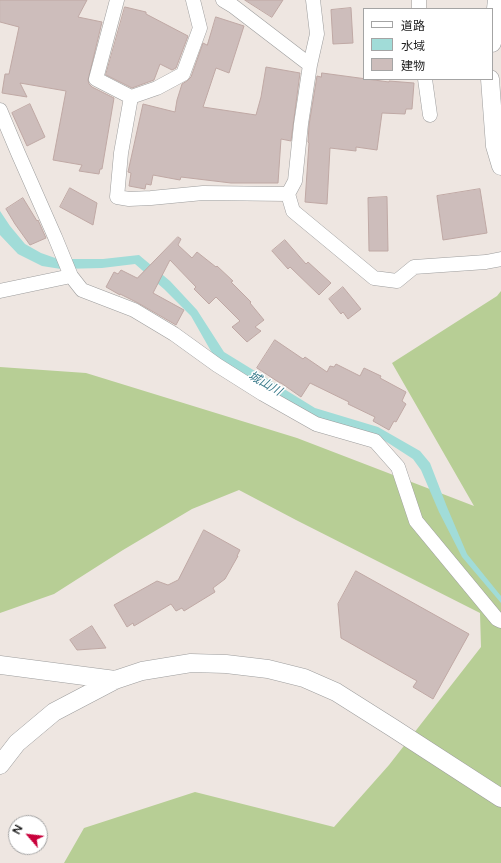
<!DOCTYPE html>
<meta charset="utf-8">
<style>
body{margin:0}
#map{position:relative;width:501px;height:863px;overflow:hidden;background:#eee6e1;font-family:"Varela Round","Noto Sans JP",sans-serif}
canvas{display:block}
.legend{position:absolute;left:363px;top:8px;width:130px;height:72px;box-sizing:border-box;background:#fff;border:1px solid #a4a4a4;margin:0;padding:5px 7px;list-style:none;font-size:12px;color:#1c1c1c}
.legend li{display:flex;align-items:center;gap:8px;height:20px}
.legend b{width:20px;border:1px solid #a4a4a4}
.north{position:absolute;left:8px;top:815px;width:40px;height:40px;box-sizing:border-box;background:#fff;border:1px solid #a4a4a4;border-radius:50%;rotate:298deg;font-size:11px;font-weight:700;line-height:16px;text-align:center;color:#1c1c1c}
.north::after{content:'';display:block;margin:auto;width:14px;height:18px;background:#c8003b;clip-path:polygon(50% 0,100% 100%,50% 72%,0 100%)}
</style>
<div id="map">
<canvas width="501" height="863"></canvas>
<ul class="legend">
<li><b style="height:5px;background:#fff"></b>道路</li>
<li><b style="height:11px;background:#a1dcd8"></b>水域</li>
<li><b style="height:11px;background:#cdbdbb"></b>建物</li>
</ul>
<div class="north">N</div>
</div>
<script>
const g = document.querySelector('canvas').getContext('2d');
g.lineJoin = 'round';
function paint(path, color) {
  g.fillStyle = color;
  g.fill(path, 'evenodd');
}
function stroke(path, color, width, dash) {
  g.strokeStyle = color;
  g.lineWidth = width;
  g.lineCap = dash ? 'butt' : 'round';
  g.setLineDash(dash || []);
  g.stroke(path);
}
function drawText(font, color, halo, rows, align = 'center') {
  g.font = font + ' "Varela Round","Noto Sans JP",sans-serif';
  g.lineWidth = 3;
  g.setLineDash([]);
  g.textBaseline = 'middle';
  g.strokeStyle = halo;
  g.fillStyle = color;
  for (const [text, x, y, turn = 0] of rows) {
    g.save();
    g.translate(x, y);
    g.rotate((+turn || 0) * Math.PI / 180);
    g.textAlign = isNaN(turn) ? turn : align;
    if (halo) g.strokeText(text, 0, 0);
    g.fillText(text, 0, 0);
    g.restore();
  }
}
const forest = new Path2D(`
 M 501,291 L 501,863 L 64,863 L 84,828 L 195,792 L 334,827 L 389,765 L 481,647 L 480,613 L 296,520 L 239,490 L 192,509 L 123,550 L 54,594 L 0,613 L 0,367 L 86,373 L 297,438 L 474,506 L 392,363 L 497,296 Z`);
const water = new Path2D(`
 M 0,211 L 10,226 L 25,244 L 41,253 L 58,259 L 103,259 L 139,255 L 170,281 L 197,310 L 224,352 L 315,408 L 378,427 L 420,451 L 430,463 L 447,507 L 467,554 L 501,596 L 501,603 L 462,557 L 439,512 L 421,470 L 413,459 L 379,437 L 313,418 L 216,360 L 191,316 L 164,289 L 135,264 L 102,268 L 61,269 L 42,266 L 18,254 L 0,235 Z`);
const building = new Path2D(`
 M 0,0 L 87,0 L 78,17 L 102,22 L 88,80 L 89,84 L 92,87 L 114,98 L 102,169 L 100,169 L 99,174 L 79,171 L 82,165 L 53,160 L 66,91 L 20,83 L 27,97 L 2,93 L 5,74 L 9,74 L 19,27 L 0,22 Z
 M 245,0 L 283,0 L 272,17 Z
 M 125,7 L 146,12 L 146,14 L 188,36 L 176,68 L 172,70 L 160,64 L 154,80 L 132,88 L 106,75 Z
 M 351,8 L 353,43 L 333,44 L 331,10 Z
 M 216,17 L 244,26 L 229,73 L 216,68 L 203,107 L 256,115 L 261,97 L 266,67 L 300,73 L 291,141 L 281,139 L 278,183 L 231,183 L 181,177 L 180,180 L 153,175 L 151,185 L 146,184 L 145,189 L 129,186 L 131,173 L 128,172 L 143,104 L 175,112 L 177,100 L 182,84 L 187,81 L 191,77 L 203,43 L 207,45 Z
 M 322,73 L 389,82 L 389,81 L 414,83 L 412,109 L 406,109 L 405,114 L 382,113 L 377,150 L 356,147 L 356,151 L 330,148 L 327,204 L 305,202 L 309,143 L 308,142 L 309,125 L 317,76 L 321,77 Z
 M 30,104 L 45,137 L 27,146 L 12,113 Z
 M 70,188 L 97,203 L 93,225 L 60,207 Z
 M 480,189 L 487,233 L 443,240 L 437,196 Z
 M 387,197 L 388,251 L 369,251 L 368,198 Z
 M 23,198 L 37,221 L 38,220 L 46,238 L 30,245 L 15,224 L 6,209 Z
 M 178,237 L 181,239 L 178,245 L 192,258 L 197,252 L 216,267 L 217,266 L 233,281 L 231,282 L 251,302 L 250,303 L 264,320 L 255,327 L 261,331 L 247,342 L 232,327 L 240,321 L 216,297 L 209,304 L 194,289 L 196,287 L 170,260 L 153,293 L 184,310 L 176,325 L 138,303 L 120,294 L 120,295 L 106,287 L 114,272 L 118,274 L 121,270 L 137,278 Z
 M 285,240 L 306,264 L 308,262 L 331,283 L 319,295 L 290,267 L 288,269 L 272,251 Z
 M 343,287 L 361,309 L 348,319 L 343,312 L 341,314 L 329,299 Z
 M 275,340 L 303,359 L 305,357 L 327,372 L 330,366 L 334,367 L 336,364 L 360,376 L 364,368 L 381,376 L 380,378 L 406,392 L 402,401 L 406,404 L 396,422 L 394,421 L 389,430 L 373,421 L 375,417 L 348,404 L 349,402 L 310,383 L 301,397 L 281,383 L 280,383 L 257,368 Z
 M 204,530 L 240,550 L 237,556 L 238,556 L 225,579 L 213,588 L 215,592 L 184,611 L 182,608 L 176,611 L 171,604 L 134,626 L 133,623 L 127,627 L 114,605 L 157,581 L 168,585 L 178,580 Z
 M 356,571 L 469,634 L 433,699 L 413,687 L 417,681 L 341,638 L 338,604 Z
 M 92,626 L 106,648 L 77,650 L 70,640 Z`);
const minor = new Path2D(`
 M 117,0 L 96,79 L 131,97 L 157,88 L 183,74 L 200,28 L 193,0
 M 223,0 L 233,6 L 310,65
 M 313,0 L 317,34 L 310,65 L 301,124 L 295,181 L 288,194 L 293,211 L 374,278 L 397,281 L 414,267 L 486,262 L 501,259
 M 419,9 L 419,0
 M 425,79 L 430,115
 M 131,97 L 121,153 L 117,197 L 129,199 L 151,198 L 203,193 L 288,194
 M 0,110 L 18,153 L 55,237 L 71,276 L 82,290 L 134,310 L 174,334 L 217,365 L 263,394 L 316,424 L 375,441 L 398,467 L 416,521 L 497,619 L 501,621
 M 0,291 L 71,276`);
const tertiary = new Path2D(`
 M 492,43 L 497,0
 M 490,79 L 495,146 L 501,166
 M 0,665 L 115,680
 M 0,765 L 17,743 L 54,712 L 115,680 L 142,671 L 191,663 L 226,664 L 268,669 L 304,678 L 336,692 L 393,728 L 501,798`);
const waterNames = [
 ["城山川",265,384,30]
];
paint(forest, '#b7ce95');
paint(water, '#a1dcd8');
paint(building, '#cdbdbb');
stroke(building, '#bfa8a4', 1);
stroke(minor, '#9d9d9d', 15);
stroke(tertiary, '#9d9d9d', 19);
stroke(minor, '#fff', 14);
stroke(tertiary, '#fff', 18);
drawText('italic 12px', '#3d7d8d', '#fff', waterNames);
</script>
